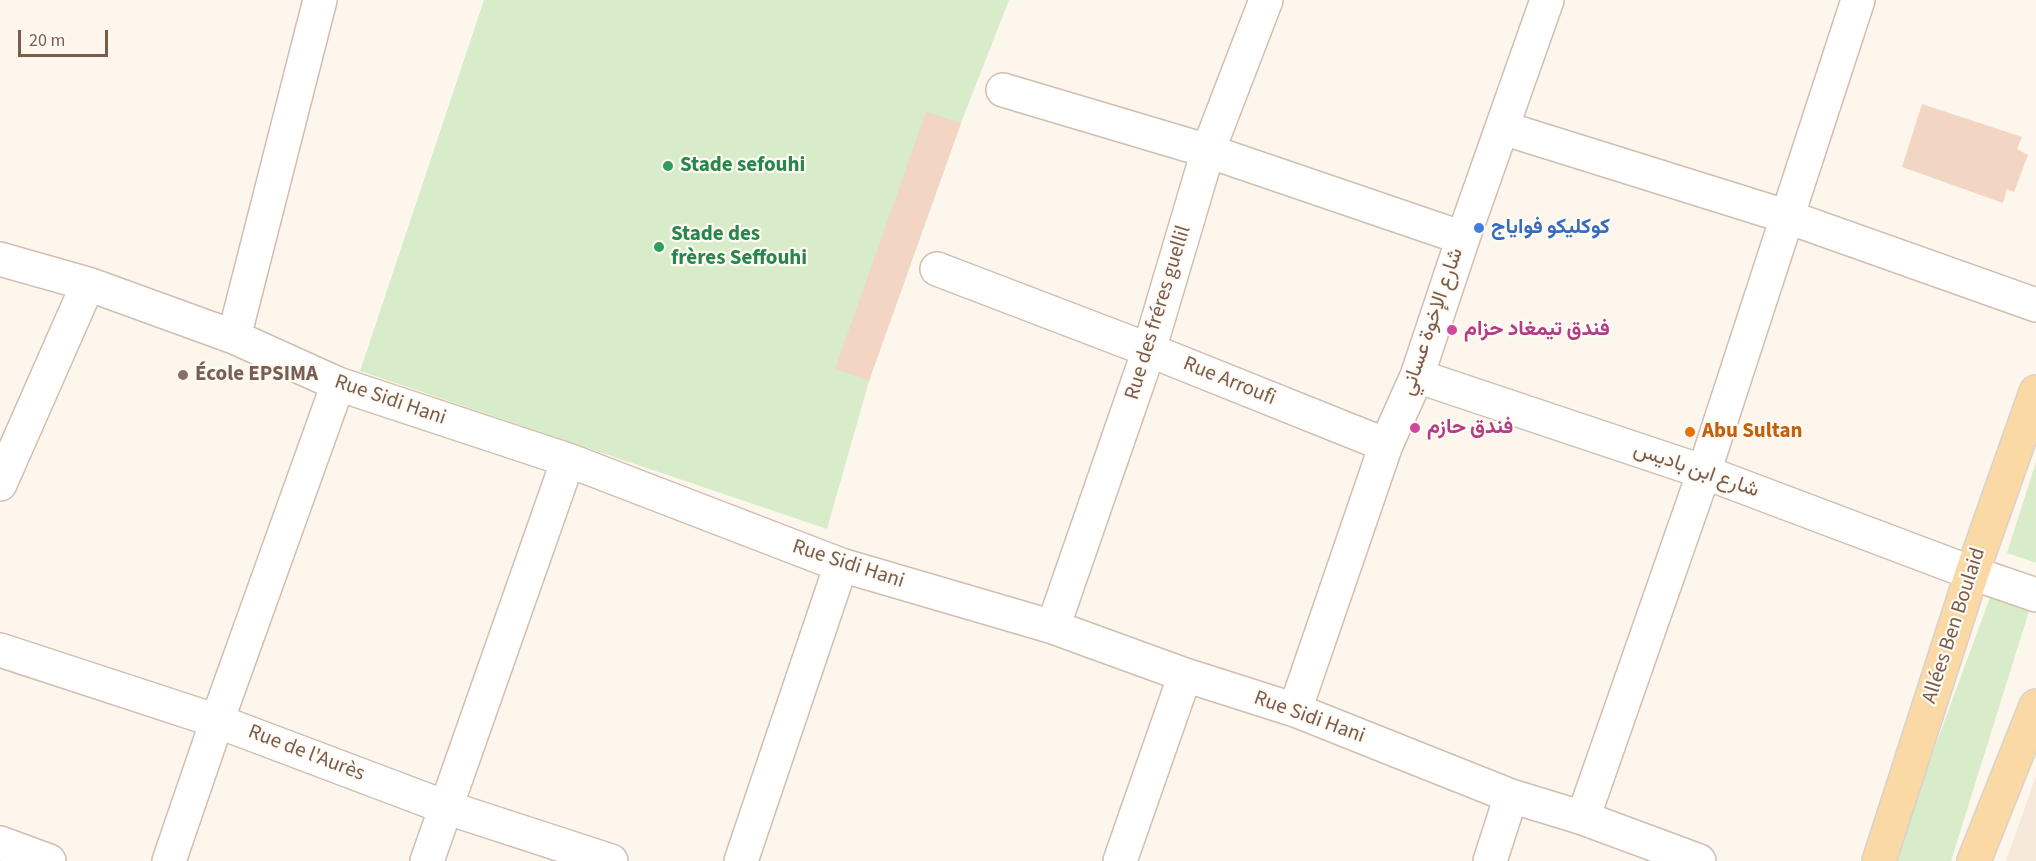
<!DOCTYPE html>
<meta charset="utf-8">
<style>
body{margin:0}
#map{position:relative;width:2036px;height:861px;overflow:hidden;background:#fdf6ec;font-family:"Source Sans 3",sans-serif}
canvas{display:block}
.scale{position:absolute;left:18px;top:30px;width:90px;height:27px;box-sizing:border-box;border:3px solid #7a5c4d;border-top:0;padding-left:8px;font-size:18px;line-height:21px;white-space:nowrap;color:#7a5c4d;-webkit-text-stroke:4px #fffaf3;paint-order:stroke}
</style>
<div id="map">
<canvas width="2036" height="861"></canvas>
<div class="scale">20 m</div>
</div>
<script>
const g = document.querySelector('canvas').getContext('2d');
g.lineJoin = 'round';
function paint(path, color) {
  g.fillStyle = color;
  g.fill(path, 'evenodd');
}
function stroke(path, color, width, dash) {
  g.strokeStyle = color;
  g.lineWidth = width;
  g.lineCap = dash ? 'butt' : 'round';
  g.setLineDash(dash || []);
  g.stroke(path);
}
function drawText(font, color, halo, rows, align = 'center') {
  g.font = font + ' "Source Sans 3",Vazirmatn,sans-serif';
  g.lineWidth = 4.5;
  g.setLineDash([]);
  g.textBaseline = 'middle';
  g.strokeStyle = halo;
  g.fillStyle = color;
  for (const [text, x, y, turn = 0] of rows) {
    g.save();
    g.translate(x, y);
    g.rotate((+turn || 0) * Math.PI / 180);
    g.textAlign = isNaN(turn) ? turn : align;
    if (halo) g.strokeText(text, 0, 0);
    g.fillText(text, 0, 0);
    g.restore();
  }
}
const residential = new Path2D(`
 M 2036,776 L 2036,861 L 2006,861 Z`);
const green = new Path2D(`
 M 484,0 L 1009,0 L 961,123 L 869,381 L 827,529 L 360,371 Z
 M 2036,462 L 2036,563 L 2007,553 Z
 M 1992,592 L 2030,608 L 1951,861 L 1893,861 Z`);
const building = new Path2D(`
 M 1922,104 L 2022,137 L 2017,149 L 2028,155 L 2014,192 L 2007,189 L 2003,203 L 1902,167 Z
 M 926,112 L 961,123 L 869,381 L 835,369 Z`);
const minor = new Path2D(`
 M 1003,90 L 1208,151 L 1463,238
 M 1503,128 L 1788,217 L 2036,305
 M 0,259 L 88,284 L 234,337 L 338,384 L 568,460 L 841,565 L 1053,627 L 1185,675 L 1295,710 L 1511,796 L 1583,818 L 1699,861
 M 937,269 L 1149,350 L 1386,445
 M 234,337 L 320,0
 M 1417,376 L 1704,472 L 1972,573 L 2036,595
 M 0,484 L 88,284
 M 1053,627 L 1149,350 L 1208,151 L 1266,0
 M 0,650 L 217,721 L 445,807 L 611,861
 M 1295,710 L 1386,445 L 1417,376 L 1463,238 L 1547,0
 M 1583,818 L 1704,472 L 1858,0
 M 0,843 L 49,861
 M 169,861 L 217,721 L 338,384
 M 427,861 L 568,460
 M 741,861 L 841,565
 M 1120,861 L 1185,675
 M 1490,861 L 1511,796`);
const major = new Path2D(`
 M 1879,861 L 1972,573 L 2036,392
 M 1974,861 L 2036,706`);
const markers = [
 [668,166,6,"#2e9e5b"],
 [1479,228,6,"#3f7fe0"],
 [659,247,6,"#2e9e5b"],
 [1452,330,6,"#d1479c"],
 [183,375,6,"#8d6e63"],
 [1415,428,6,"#d1479c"],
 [1690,432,6,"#e8710a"]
];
const leisureNames = [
 ["Stade sefouhi",680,166],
 ["Stade des",671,235],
 ["frères Seffouhi",671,259]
];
const shopNames = [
 ["كوكليكو فواياج",1491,228]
];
const streetNames = [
 ["Rue des fréres guellil",1159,313,-73],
 ["شارع الإخوة عساني",1433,322,-71],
 ["Rue Arroufi",1229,382,22],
 ["Rue Sidi Hani",390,401,19],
 ["شارع ابن باديس",1696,471,19],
 ["Rue Sidi Hani",848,565,18],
 ["Allées Ben Boulaid",1955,626,-72],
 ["Rue Sidi Hani",1309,718,20],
 ["Rue de l'Aurès",306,754,21]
];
const hotelNames = [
 ["فندق تيمغاد حزام",1464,330],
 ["فندق حازم",1427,428]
];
const educationNames = [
 ["École EPSIMA",195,375]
];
const foodNames = [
 ["Abu Sultan",1702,432]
];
paint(residential, '#f5e8da');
paint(green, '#d8ecc9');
paint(building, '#f3d5c3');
stroke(minor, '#d1beb0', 36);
stroke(major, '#dad1cd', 36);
stroke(minor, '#fff', 33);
stroke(major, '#fbd9a5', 33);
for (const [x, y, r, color] of markers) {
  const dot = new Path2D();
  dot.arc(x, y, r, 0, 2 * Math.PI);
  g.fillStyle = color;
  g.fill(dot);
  stroke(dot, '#fffaf3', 2);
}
drawText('bold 21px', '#27864d', '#fffaf3', leisureNames, 'left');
drawText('bold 21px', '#366cbe', '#fffaf3', shopNames, 'left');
drawText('21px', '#7a5c4d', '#fffaf3', streetNames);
drawText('bold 21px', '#b23c85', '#fffaf3', hotelNames, 'left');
drawText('bold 21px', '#785e54', '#fffaf3', educationNames, 'left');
drawText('bold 21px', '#c56008', '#fffaf3', foodNames, 'left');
</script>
